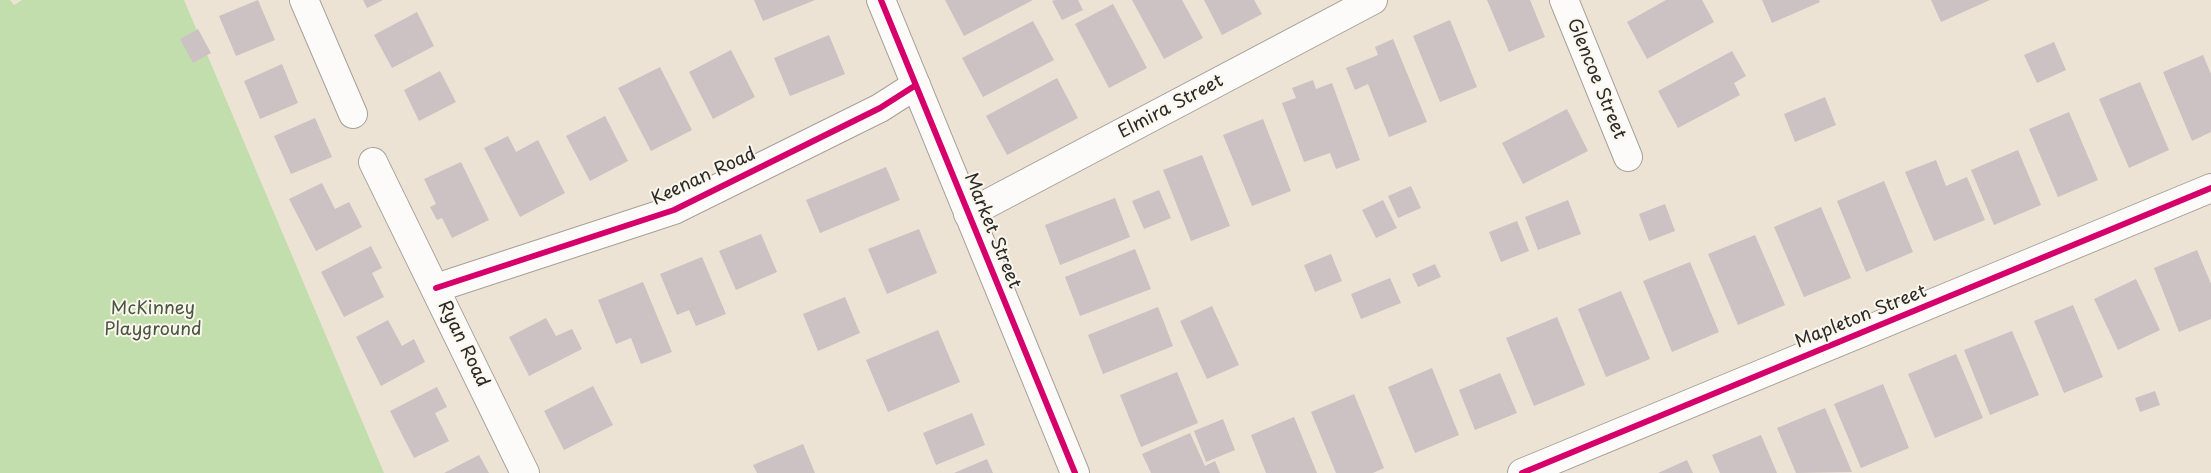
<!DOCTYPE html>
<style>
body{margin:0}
canvas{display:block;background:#ece3d5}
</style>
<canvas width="2211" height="473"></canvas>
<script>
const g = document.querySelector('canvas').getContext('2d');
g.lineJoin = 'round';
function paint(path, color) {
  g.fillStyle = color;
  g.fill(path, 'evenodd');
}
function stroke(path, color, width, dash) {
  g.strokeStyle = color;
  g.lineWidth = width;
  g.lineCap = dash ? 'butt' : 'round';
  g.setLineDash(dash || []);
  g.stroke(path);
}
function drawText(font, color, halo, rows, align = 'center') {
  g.font = font + ' "Playpen Sans",sans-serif';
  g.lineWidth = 4;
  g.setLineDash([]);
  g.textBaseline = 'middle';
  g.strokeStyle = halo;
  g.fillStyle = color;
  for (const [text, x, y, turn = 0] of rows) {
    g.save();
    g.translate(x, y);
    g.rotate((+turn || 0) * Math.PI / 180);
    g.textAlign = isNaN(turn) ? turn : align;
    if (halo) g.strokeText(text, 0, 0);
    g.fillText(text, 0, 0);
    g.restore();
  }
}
const green = new Path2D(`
 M 0,0 L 10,0 L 14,5 L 22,0 L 184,0 L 384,473 L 0,473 Z`);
const building = new Path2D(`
 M 258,0 L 275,40 L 236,56 L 219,16 Z
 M 363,0 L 383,0 L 367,8 Z
 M 754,0 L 815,0 L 763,21 Z
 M 945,0 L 1033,0 L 964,36 Z
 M 1055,0 L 1078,0 L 1083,10 L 1062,20 L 1052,1 Z
 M 1132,0 L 1182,0 L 1203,38 L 1164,59 Z
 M 1204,0 L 1254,0 L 1262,14 L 1222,35 Z
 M 1487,0 L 1530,0 L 1545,37 L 1509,52 Z
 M 1666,0 L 1702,0 L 1714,22 L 1647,59 L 1627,22 Z
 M 1762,0 L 1819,0 L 1820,2 L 1772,23 Z
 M 1931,0 L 1990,0 L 1941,22 Z
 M 1113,4 L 1147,68 L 1109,88 L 1075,24 Z
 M 417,12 L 434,46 L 392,68 L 374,35 Z
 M 1450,20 L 1477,87 L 1440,102 L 1413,36 Z
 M 1033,21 L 1054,60 L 983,97 L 962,58 Z
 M 198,29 L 211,53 L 193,63 L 180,39 Z
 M 829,35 L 845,74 L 790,96 L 774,58 Z
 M 1393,39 L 1427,122 L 1389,137 L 1368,84 L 1355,90 L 1346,68 L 1378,55 L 1375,47 Z
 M 2054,42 L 2066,70 L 2037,83 L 2024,55 Z
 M 731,50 L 755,97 L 713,119 L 689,72 Z
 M 1732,51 L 1746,76 L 1734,83 L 1740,95 L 1678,128 L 1658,91 Z
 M 2203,55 L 2211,74 L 2211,132 L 2192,141 L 2163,72 Z
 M 282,64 L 298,103 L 260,119 L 244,81 Z
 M 660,67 L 692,130 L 651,151 L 618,88 Z
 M 440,71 L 456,102 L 419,121 L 404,90 Z
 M 1057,78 L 1078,118 L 1007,155 L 986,116 Z
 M 1313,80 L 1316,89 L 1332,83 L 1360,160 L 1336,169 L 1330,153 L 1304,162 L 1282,103 L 1296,98 L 1292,88 Z
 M 2140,82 L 2169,150 L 2129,168 L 2099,99 Z
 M 1825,97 L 1836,125 L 1795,142 L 1784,114 Z
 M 1567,109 L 1588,151 L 1523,184 L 1502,143 Z
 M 2069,112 L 2098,180 L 2058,197 L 2029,129 Z
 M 605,116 L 628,161 L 590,181 L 566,136 Z
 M 315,118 L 332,157 L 291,174 L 274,136 Z
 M 1263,119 L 1291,191 L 1252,206 L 1223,135 Z
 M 508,136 L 516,152 L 538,140 L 565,193 L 520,217 L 484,148 Z
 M 2018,150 L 2041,205 L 1994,225 L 1971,170 Z
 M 1202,155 L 1230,226 L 1191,241 L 1163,170 Z
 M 1936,160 L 1946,186 L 1967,177 L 1985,220 L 1934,241 L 1905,172 Z
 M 461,162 L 489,220 L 452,238 L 442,218 L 437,220 L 430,207 L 436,204 L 424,179 Z
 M 886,167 L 900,200 L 820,233 L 806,200 Z
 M 1884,181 L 1913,252 L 1866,272 L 1837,201 Z
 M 322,183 L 335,209 L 349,202 L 362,227 L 316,251 L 289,199 Z
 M 1411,186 L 1421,208 L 1398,218 L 1388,196 Z
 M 1159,190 L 1171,218 L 1144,229 L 1132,201 Z
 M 1115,198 L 1130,237 L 1060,265 L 1045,225 Z
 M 1383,200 L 1397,228 L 1376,238 L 1362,210 Z
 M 1568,200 L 1581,234 L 1538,250 L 1525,217 Z
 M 1665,204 L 1675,231 L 1649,241 L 1639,214 Z
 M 1821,207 L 1851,278 L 1804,297 L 1774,227 Z
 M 1517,221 L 1529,251 L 1501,262 L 1489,232 Z
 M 919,229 L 937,273 L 887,294 L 868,249 Z
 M 761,234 L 777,272 L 736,290 L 719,251 Z
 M 1755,235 L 1785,305 L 1738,325 L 1708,254 Z
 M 371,246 L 382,268 L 372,273 L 384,297 L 344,317 L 321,272 Z
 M 1135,249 L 1151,289 L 1080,316 L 1065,277 Z
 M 2197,250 L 2211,284 L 2211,319 L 2179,332 L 2154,268 Z
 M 1331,254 L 1342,281 L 1315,292 L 1304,265 Z
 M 702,257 L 726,314 L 696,326 L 689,310 L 677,315 L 660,274 Z
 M 1690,262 L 1719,332 L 1672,352 L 1643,281 Z
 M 1435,264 L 1441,277 L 1418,287 L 1412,274 Z
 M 1390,278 L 1401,303 L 1361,319 L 1351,294 Z
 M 2136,279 L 2160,330 L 2118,350 L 2094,299 Z
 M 643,282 L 672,352 L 641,364 L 631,338 L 616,344 L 598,300 Z
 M 1621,291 L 1650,359 L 1606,377 L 1578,309 Z
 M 845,297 L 860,333 L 818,351 L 803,314 Z
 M 2073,305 L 2103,377 L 2064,393 L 2034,321 Z
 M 1212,306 L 1239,365 L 1207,379 L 1180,321 Z
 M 1158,307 L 1173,346 L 1103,374 L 1088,335 Z
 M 1557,317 L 1585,385 L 1534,406 L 1506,338 Z
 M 546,318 L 556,336 L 572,329 L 582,349 L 529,376 L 509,337 Z
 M 388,320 L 402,346 L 414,339 L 425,362 L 381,386 L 356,337 Z
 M 938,330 L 960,382 L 888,412 L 866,360 Z
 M 2012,331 L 2039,395 L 1990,415 L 1964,350 Z
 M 1956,354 L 1983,418 L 1935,438 L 1908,374 Z
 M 1432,368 L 1459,435 L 1415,453 L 1388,387 Z
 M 1177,372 L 1198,423 L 1141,447 L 1120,395 Z
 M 1500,373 L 1517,413 L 1475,430 L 1459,390 Z
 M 1883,384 L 1909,448 L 1861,468 L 1834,404 Z
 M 593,386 L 613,425 L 564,450 L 544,411 Z
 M 437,387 L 447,407 L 435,413 L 449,441 L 414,458 L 390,411 Z
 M 2155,391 L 2160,405 L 2140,412 L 2135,398 Z
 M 1354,394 L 1384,468 L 1373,473 L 1336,473 L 1311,412 Z
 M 1825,408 L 1852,472 L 1796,473 L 1777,428 Z
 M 972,413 L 985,445 L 936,465 L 923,433 Z
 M 1294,417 L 1317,473 L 1266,473 L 1251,435 Z
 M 1223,419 L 1235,450 L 1206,462 L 1194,431 Z
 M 1190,433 L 1205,466 L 1215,461 L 1220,473 L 1151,473 L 1142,454 Z
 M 1761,435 L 1777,473 L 1720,473 L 1712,455 Z
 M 803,444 L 815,473 L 757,473 L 753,465 Z
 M 479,455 L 489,473 L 444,473 Z
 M 987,459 L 993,473 L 954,473 Z
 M 1687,460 L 1693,473 L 1658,473 Z`);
const minor = new Path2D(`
 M 304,0 L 353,114
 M 1564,0 L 1628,157
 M 373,162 L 525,473
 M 968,214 L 1373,0
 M 436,288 L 674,210 L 880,108 L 916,85
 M 1522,473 L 2211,188`);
const major = new Path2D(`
 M 881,0 L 1075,473`);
const cycleway = new Path2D(`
 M 881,0 L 1075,473
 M 436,288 L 674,210 L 880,108 L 916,85
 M 1522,473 L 2211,188`);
const streetNames = [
 ["Glencoe Street",1596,79,68],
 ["Elmira Street",1171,107,-28],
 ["Keenan Road",704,177,-25],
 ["Market Street",992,231,68],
 ["Mapleton Street",1861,317,-22],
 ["Ryan Road",463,344,64]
];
const parkNames = [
 ["McKinney",153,309],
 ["Playground",153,330]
];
paint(green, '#c2dead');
paint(building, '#ccc1c3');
stroke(minor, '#a6a199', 30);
stroke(major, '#a6a199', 30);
stroke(minor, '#fcfbf9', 28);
stroke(major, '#fcfbf9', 28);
stroke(cycleway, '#d6006c', 6);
drawText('18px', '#2b2b2b', '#fbf7ec', streetNames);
drawText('18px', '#485744', '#fbf7ec', parkNames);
</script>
